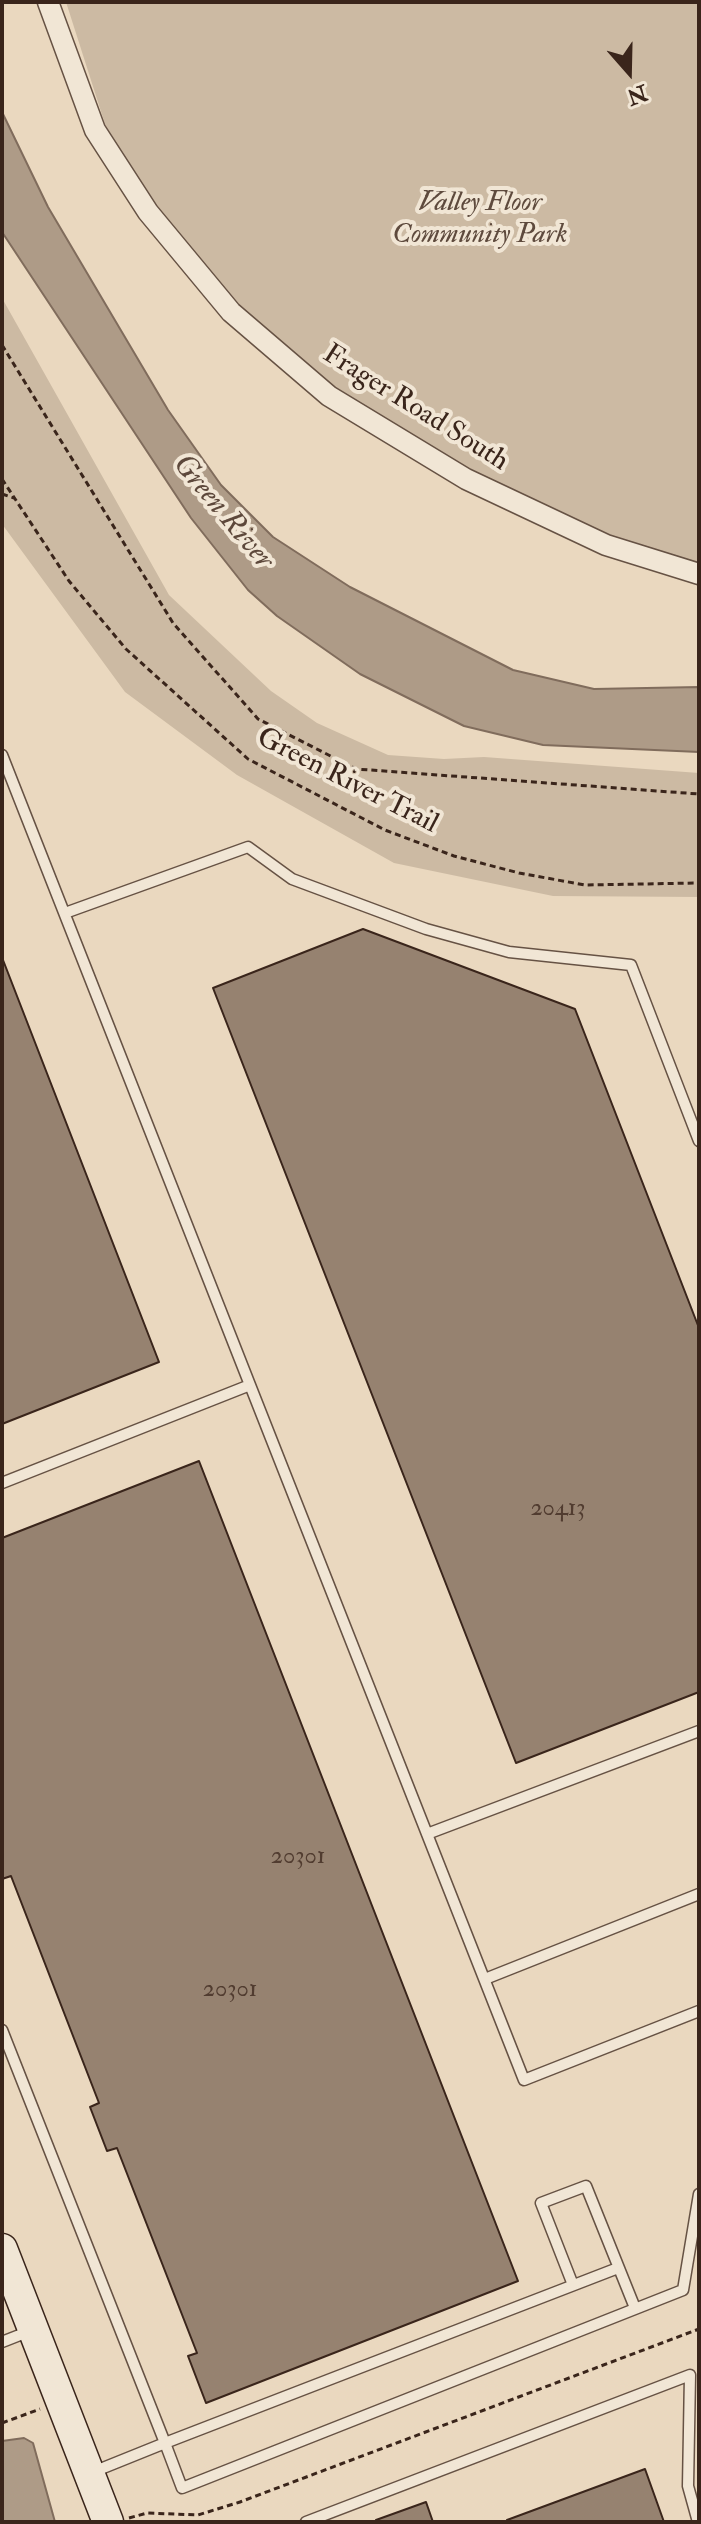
<!DOCTYPE html>
<style>
body{margin:0}
#map{position:relative;width:701px;height:2524px;overflow:hidden;background:#ead8bf;font-family:"IM FELL Double Pica",serif}
canvas{display:block}
.frame{position:absolute;inset:0;border:4px solid #3a251b;pointer-events:none}
.north{position:absolute;left:589px;top:32px;width:80px;height:80px;-webkit-text-stroke:6px #f1e6d5;paint-order:stroke;rotate:160deg;font-size:22px;font-weight:700;line-height:32px;text-align:center;color:#3a251b}
.north::after{content:'';display:block;margin:auto;width:28px;height:36px;background:#3a251b;clip-path:polygon(50% 0,100% 100%,50% 72%,0 100%)}
</style>
<div id="map">
<canvas width="701" height="2524"></canvas>
<div class="frame"></div>
<div class="north">N</div>
</div>
<script>
const g = document.querySelector('canvas').getContext('2d');
g.lineJoin = 'round';
function paint(path, color) {
  g.fillStyle = color;
  g.fill(path, 'evenodd');
}
function stroke(path, color, width, dash) {
  g.strokeStyle = color;
  g.lineWidth = width;
  g.lineCap = dash ? 'butt' : 'round';
  g.setLineDash(dash || []);
  g.stroke(path);
}
function drawText(font, color, halo, rows, align = 'center') {
  g.font = font + ' "IM FELL Double Pica",serif';
  g.lineWidth = 8;
  g.setLineDash([]);
  g.textBaseline = 'middle';
  g.strokeStyle = halo;
  g.fillStyle = color;
  for (const [text, x, y, turn = 0] of rows) {
    g.save();
    g.translate(x, y);
    g.rotate((+turn || 0) * Math.PI / 180);
    g.textAlign = isNaN(turn) ? turn : align;
    if (halo) g.strokeText(text, 0, 0);
    g.fillText(text, 0, 0);
    g.restore();
  }
}
const green = new Path2D(`
 M 66,2 L 699,2 L 699,570 L 617,542 L 491,487 L 326,381 L 272,338 L 219,284 L 130,173 L 105,124 Z
 M 2,298 L 169,595 L 271,691 L 317,723 L 388,755 L 444,759 L 484,757 L 699,773 L 699,897 L 553,896 L 394,863 L 237,775 L 125,692 L 2,524 Z`);
const water = new Path2D(`
 M 2,112 L 48,207 L 168,410 L 221,485 L 273,537 L 350,587 L 513,670 L 594,689 L 699,687 L 699,752 L 543,745 L 464,726 L 360,674 L 277,616 L 248,590 L 191,518 L 2,232 Z
 M 24,2438 L 33,2443 L 55,2522 L 2,2522 L 2,2441 Z`);
const building = new Path2D(`
 M 363,929 L 575,1009 L 699,1328 L 699,1692 L 516,1763 L 213,988 Z
 M 3,960 L 159,1362 L 2,1424 L 2,961 Z
 M 199,1461 L 518,2281 L 206,2403 L 188,2356 L 197,2353 L 117,2148 L 107,2151 L 90,2107 L 99,2103 L 11,1876 L 2,1879 L 2,1538 Z
 M 645,2469 L 664,2522 L 507,2522 L 507,2520 Z
 M 426,2502 L 433,2522 L 376,2522 L 376,2520 Z`);
const path = new Path2D(`
 M 2,345 L 173,623 L 258,719 L 356,769 L 699,794
 M 2,479 L 69,581 L 126,649 L 248,759 L 385,830 L 454,856 L 519,873 L 585,885 L 699,883
 M 2,494 L 14,498
 M 2,2423 L 40,2409
 M 129,2518 L 147,2513 L 198,2515 L 240,2502 L 699,2329`);
const lane = new Path2D(`
 M 2,755 L 250,1385 L 2,1483
 M 65,913 L 248,847 L 292,879 L 426,929 L 509,952 L 631,965 L 699,1141
 M 250,1385 L 524,2080 L 699,2011
 M 427,1834 L 699,1731
 M 485,1979 L 699,1894
 M 2,2030 L 165,2443 L 93,2472
 M 618,2268 L 165,2443 L 182,2488 L 683,2290 L 699,2194
 M 573,2285 L 541,2203 L 586,2186 L 635,2308
 M 2,2342 L 30,2331
 M 306,2522 L 690,2375 L 688,2486 L 698,2522`);
const street = new Path2D(`
 M 48,2 L 95,130 L 148,212 L 231,312 L 329,396 L 466,479 L 606,545 L 699,574`);
const secondary = new Path2D(`
 M 2,2249 L 108,2522`);
const numberNames = [
 ["20413",558,1510],
 ["20301",298,1858],
 ["20301",230,1991]
];
const parkNames = [
 ["Valley Floor",480,204],
 ["Community Park",480,236]
];
const streetNames = [
 ["Frager Road South",415,409,32],
 ["Green River Trail",347,782,27]
];
const waterNames = [
 ["Green River",222,513,50]
];
paint(green, '#ccbaa3');
paint(water, '#ae9b87');
stroke(water, '#806c5c', 2);
paint(building, '#968270');
stroke(building, '#3a251b', 2);
stroke(lane, '#665244', 13);
stroke(street, '#665244', 23);
stroke(secondary, '#3a251b', 33);
stroke(path, '#3a251b', 3, [6, 4]);
stroke(lane, '#f1e6d5', 10);
stroke(street, '#f1e6d5', 20);
stroke(secondary, '#f1e6d5', 30);
drawText('24px', '#513c30', null, numberNames);
drawText('italic 28px', '#5e4a3d', '#f1e6d5', parkNames);
drawText('28px', '#3a251b', '#f1e6d5', streetNames);
drawText('italic 30px', '#5d483b', '#f1e6d5', waterNames);
</script>
